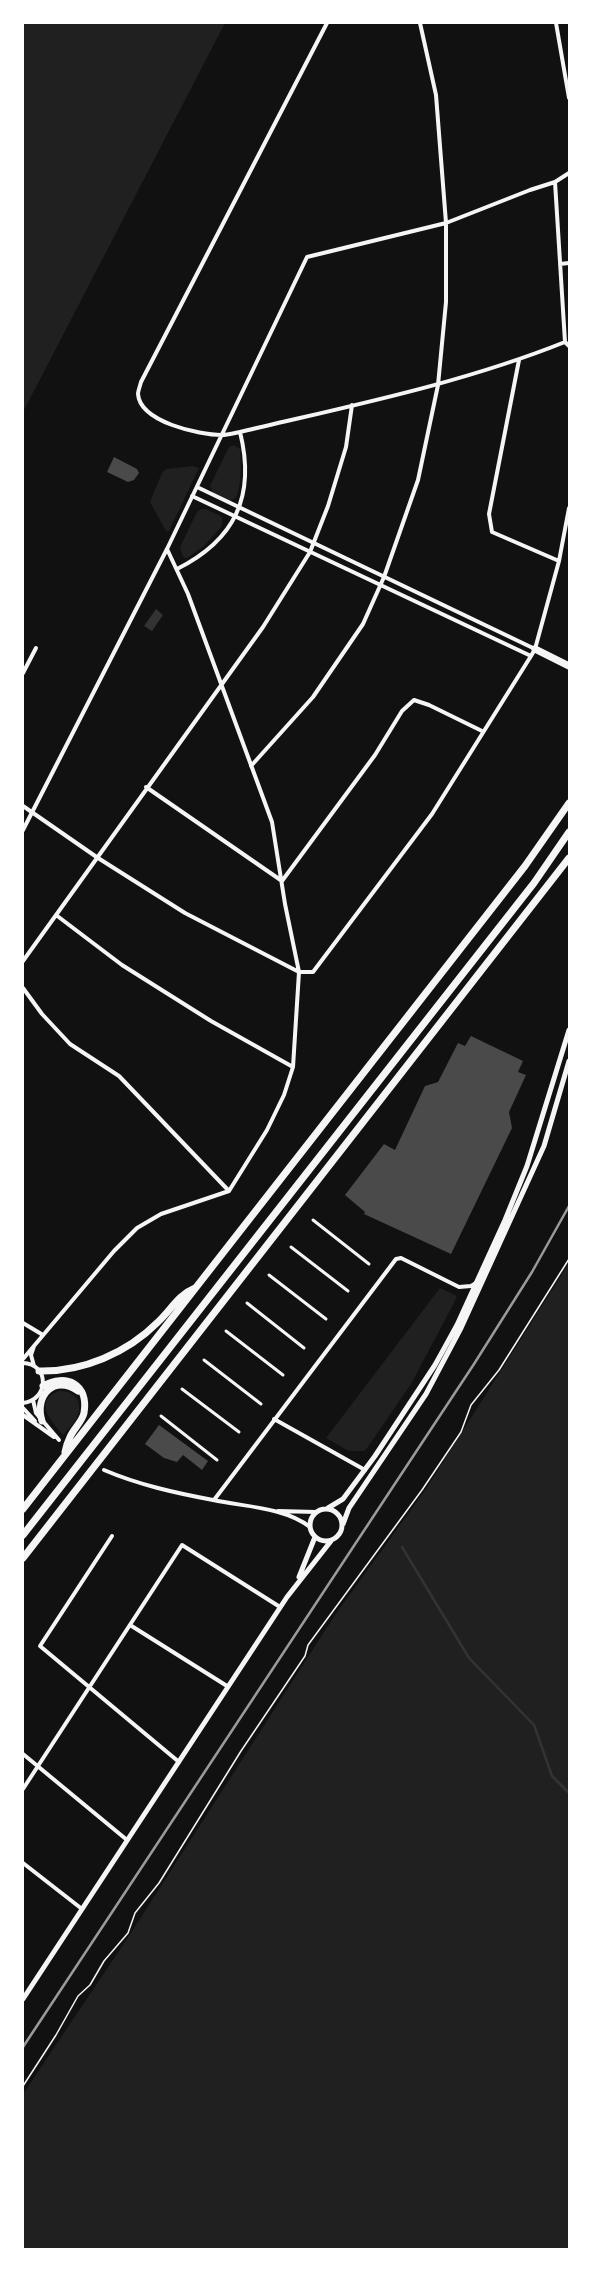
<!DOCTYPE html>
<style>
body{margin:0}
#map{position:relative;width:592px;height:2272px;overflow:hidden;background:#111;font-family:Barlow,sans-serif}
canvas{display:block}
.frame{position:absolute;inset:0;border:24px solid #fff;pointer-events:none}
</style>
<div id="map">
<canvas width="592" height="2272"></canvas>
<div class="frame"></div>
</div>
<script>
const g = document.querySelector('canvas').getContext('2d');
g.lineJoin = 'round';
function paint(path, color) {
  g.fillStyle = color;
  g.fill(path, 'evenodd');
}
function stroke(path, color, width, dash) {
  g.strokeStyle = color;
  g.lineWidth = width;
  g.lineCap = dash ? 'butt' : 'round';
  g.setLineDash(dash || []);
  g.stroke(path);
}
const green = new Path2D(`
 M 23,23 L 225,23 L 23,412 Z
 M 234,445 L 240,449 C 241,465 242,482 236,498 L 229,501 L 213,492 L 210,486 L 229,447 Z
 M 193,466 L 199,468 L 169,531 L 166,531 L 150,502 L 162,473 L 166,469 Z
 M 201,509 L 206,509 L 222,517 L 222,526 L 204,546 L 187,558 L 183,557 L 180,547 L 197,512 Z
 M 569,1263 L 569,2249 L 23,2249 L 23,2094 L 127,1939 L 335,1615 L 426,1489 Z
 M 440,1288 L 457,1296 L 454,1303 L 411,1384 L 365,1451 L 349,1451 L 326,1438 Z
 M 59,1391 C 74,1390 84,1402 77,1417 C 75,1423 68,1429 63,1435 C 52,1422 32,1401 59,1391 Z`);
const water = new Path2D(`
 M 156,609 L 163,615 L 152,631 L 144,626 Z`);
const stream = new Path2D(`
 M 402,1547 L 469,1658 L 534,1725 L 552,1776 L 569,1793`);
const building = new Path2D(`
 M 114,457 L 137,469 L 139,473 L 134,480 L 128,482 L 107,472 Z
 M 471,1036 L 523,1061 L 518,1072 L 526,1075 L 509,1112 L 512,1128 L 451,1254 L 364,1214 L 365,1212 L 345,1195 L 384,1144 L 395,1150 L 425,1086 L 438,1082 L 458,1043 L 465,1046 Z
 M 159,1425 L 208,1461 L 202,1470 L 183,1455 L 177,1462 L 164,1458 L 145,1444 Z`);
const path = new Path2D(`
 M 23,2086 L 56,2035 L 78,1996 L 90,1985 L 104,1961 L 128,1933 L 135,1913 L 159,1883 L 241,1751 L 305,1656 L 308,1645 L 422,1490 L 461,1432 L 471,1405 L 499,1370 L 569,1259`);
const pedestrian = new Path2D(`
 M 313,1220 L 369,1264
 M 291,1247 L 348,1291
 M 269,1275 L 326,1319
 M 247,1303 L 304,1348
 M 226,1331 L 283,1375
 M 204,1360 L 261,1404
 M 182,1389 L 239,1432
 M 161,1416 L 217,1460`);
const minor = new Path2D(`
 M 327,23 L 141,382 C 140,386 138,391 138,394 C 140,422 199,435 222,435 C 228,435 234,433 240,432 C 349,406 460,384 565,342
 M 556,23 L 569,98
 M 555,182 L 565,342 L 569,346
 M 560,264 L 569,263
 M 519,360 L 489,514 L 492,532 L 559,561
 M 197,487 L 535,649
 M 192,496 L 531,656
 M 167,549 L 188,594 L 272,822 L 285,904 L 299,972 L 293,1067 L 284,1095 L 267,1130 L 229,1191
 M 177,569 C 235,540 256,496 240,432
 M 23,673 L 36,648
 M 251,766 L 313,697 L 363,624 L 384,577 L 418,480 L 438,385 L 446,302 L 446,223 L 436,95 L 420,23
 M 146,787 L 282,881 L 375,755 L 402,711 L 414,700 L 429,705 L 482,731
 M 23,806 L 98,858 L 185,913 L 299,972 L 313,972 L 432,814 L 531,656 L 535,649 L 559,561 L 569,508
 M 23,830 L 167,549 L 307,257 L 446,223 L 530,190 L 555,182 L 569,173
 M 56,915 L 122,965 L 211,1021 L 293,1067
 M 23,961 L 263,627 L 310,552 L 328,506 L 346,447 L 352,405
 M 23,988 L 42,1014 L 70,1044 L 119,1076 L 229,1191
 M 23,1323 L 43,1335
 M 23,1359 L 114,1251 L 137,1228 L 161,1214 L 229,1191
 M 23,1363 C 50,1364 49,1400 23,1403
 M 34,1366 L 31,1355 L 34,1346
 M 33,1400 L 36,1413 L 59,1440
 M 23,1408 L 35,1421
 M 23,1415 L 54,1437
 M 274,1419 L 365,1470
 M 104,1470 C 139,1485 176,1493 213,1500 C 245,1507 284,1507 310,1527
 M 214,1500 L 396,1259 L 401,1258 L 459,1287 L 471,1286 L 476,1283
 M 278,1511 L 316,1512
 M 112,1536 L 40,1646 L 179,1762
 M 130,1625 L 227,1686
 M 23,1754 L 127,1840
 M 23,1789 L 182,1545 L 280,1607
 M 23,1863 L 82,1909`);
const tertiary = new Path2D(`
 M 328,1508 L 343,1499 L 375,1456 L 435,1365 L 457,1325 L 505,1220 L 527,1166 L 569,1030
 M310 1525a16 16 0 1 1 32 0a16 16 0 1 1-32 0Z
 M 343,1524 L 349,1508 L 426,1394 L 461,1328 L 544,1146 L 569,1061
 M 299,1577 L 315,1537
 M 23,1999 L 287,1597 L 331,1541`);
const motorway = new Path2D(`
 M 535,649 L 569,666
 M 39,1371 C 83,1372 127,1353 158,1322 C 171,1310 178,1295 195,1288
 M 43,1386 C 66,1373 89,1384 84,1413 C 82,1422 74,1428 70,1437 C 68,1441 66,1447 65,1452
 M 42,1421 C 34,1396 54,1374 78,1391
 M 23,1509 L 525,866 L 569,803
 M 23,1535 L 534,883 L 569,832
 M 23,1558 L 569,858`);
const rail = new Path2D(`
 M 23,2047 L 474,1364 L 532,1272 L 569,1206`);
paint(green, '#202020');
paint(water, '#333');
stroke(stream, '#333', 2.5);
paint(building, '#4a4a4a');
stroke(path, '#f5f5f5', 1.5);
stroke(pedestrian, '#f5f5f5', 3);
stroke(minor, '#f5f5f5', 4);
stroke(tertiary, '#f5f5f5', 5);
stroke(motorway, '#f5f5f5', 7);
stroke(rail, '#9a9a9a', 2.5);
</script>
